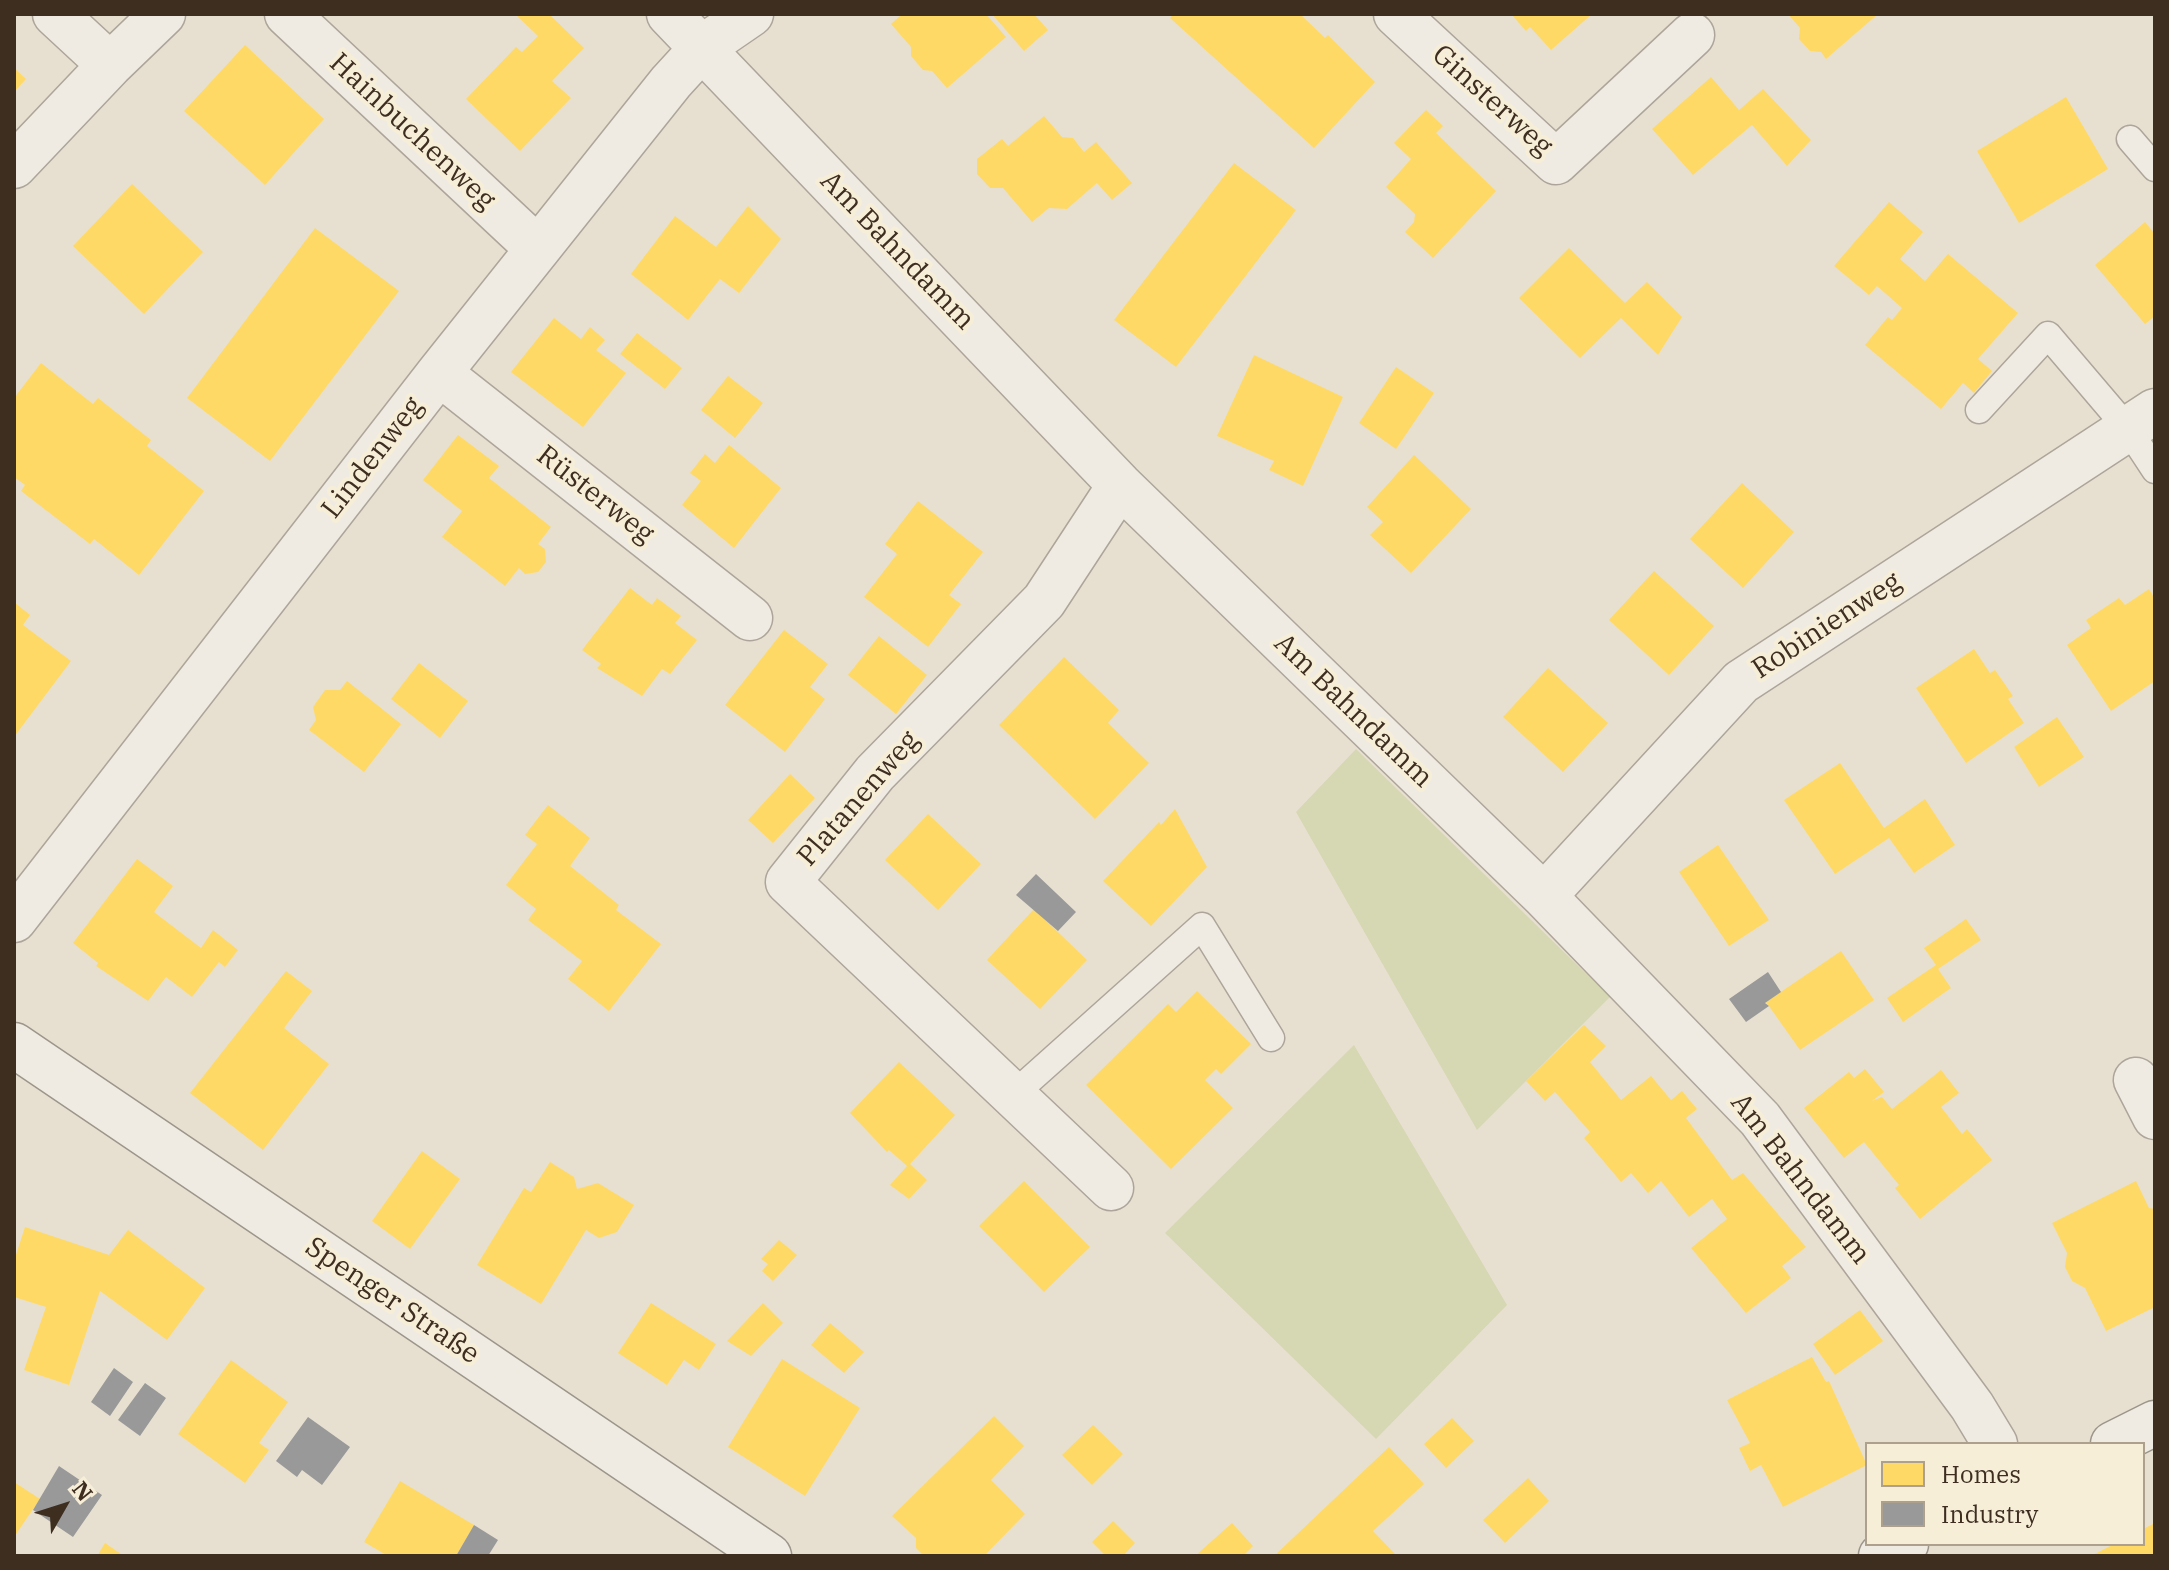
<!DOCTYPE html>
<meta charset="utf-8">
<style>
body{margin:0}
#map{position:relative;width:2169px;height:1570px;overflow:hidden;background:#e7e0d1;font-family:"IBM Plex Serif",serif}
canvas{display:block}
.frame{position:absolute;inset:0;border:16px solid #3d2e20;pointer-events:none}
.legend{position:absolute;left:1865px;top:1442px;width:280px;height:104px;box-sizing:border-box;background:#f7eed8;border:2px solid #ada18e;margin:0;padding:10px 14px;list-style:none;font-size:24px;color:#3d2e20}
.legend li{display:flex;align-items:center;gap:16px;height:40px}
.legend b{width:40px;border:2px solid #ada18e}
.north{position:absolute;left:24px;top:1466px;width:80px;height:80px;-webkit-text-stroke:6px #f7eed8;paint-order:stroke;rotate:51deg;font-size:22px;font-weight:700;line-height:32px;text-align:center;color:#3d2e20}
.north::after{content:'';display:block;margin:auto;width:28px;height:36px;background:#3d2e20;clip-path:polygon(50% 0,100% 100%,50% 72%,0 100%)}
</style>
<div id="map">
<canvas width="2169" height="1570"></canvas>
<div class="frame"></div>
<ul class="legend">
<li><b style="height:22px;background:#ffd966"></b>Homes</li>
<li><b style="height:22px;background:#999"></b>Industry</li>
</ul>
<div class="north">N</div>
</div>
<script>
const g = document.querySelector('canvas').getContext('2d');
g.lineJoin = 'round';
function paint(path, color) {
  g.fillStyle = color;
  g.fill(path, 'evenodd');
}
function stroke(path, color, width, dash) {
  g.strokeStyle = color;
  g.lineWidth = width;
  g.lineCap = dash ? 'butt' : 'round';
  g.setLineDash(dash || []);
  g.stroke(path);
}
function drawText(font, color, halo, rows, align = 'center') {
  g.font = font + ' "IBM Plex Serif",serif';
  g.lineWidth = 8;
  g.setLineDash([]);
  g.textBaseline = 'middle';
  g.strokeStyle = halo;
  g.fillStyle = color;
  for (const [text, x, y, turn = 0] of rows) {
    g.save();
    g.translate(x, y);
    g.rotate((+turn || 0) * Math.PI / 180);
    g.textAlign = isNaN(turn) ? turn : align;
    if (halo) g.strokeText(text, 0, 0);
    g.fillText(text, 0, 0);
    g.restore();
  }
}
const green = new Path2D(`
 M 1356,749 L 1610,997 L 1477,1130 L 1296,812 Z
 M 1354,1045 L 1507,1305 L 1376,1439 L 1165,1233 Z`);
const homes = new Path2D(`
 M 515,14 L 549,14 L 584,48 L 552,81 L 571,98 L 520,151 L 466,99 L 516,47 L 522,52 L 538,36 Z
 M 902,14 L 986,14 L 1006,37 L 947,88 L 932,71 L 923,70 L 911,56 L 911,47 L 891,24 Z
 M 992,14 L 1034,14 L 1048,30 L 1024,51 Z
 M 1173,14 L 1300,14 L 1325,38 L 1328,35 L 1375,82 L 1314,148 L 1170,18 Z
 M 1511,14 L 1592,14 L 1551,50 L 1530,27 L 1526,31 Z
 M 1788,14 L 1878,14 L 1826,59 L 1821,52 L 1810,51 L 1799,39 L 1800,28 Z
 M 245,45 L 324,119 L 265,185 L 184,111 Z
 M 14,68 L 26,79 L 14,92 Z
 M 1711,77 L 1739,110 L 1763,89 L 1811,140 L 1787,166 L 1752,125 L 1693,175 L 1652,129 Z
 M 2066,97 L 2108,169 L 2019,223 L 1977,151 Z
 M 1426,110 L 1443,126 L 1436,133 L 1496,191 L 1433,258 L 1405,232 L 1414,222 L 1415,214 L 1386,187 L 1411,159 L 1394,143 Z
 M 1044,116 L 1062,137 L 1073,138 L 1084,152 L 1096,142 L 1132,183 L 1112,200 L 1097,183 L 1067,209 L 1049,208 L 1032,222 L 1003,188 L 990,188 L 977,174 L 977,159 L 1002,139 L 1008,146 Z
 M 1234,163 L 1296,210 L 1176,367 L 1114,320 Z
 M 132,184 L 203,252 L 144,314 L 73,246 Z
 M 1889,202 L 1923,232 L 1900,259 L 1925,281 L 1948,254 L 2018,313 L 1978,359 L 1992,371 L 1974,393 L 1963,383 L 1941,409 L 1865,345 L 1888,317 L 1892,320 L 1902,308 L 1877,286 L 1869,295 L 1834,266 Z
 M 748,206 L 781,239 L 739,293 L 720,279 L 688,320 L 631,274 L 675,216 L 716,247 Z
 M 2145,222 L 2155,234 L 2155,316 L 2145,324 L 2095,265 Z
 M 315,228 L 399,291 L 270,461 L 187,398 Z
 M 1569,248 L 1625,303 L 1647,282 L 1682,317 L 1658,355 L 1621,318 L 1580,358 L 1519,298 Z
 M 554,318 L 581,339 L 590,327 L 605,340 L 596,350 L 626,373 L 583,427 L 511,372 Z
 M 637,333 L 682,368 L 665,389 L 620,354 Z
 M 1254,355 L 1343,397 L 1303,486 L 1269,470 L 1274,461 L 1217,436 Z
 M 41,363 L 93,404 L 98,398 L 151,440 L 147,446 L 204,491 L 139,575 L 94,539 L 90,544 L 21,491 L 25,485 L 14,477 L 14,398 Z
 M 1396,367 L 1434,393 L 1396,449 L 1359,423 Z
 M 728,376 L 763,403 L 735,438 L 701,410 Z
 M 458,435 L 499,466 L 489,478 L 551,527 L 538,544 L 545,549 L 546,562 L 538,572 L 525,574 L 519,568 L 505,586 L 442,537 L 462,511 L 423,480 Z
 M 729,445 L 781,488 L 734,548 L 682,505 L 701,481 L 690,473 L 705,454 L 715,463 Z
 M 1414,455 L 1471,509 L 1411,573 L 1370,535 L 1383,522 L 1367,507 Z
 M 1742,483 L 1794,532 L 1743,588 L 1690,539 Z
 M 918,501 L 983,552 L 949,595 L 961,604 L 928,647 L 864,597 L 897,554 L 885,544 Z
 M 1654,571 L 1714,626 L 1669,675 L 1609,620 Z
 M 630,588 L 652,605 L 657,598 L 681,616 L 675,623 L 697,640 L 670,674 L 662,669 L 642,696 L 597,668 L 601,664 L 582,650 Z
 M 2149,589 L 2155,599 L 2155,681 L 2111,711 L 2067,645 L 2091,628 L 2086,620 L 2119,598 L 2125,605 Z
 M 14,602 L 30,615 L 23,625 L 71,661 L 14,737 Z
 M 784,630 L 828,664 L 810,687 L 825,699 L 785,752 L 725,705 Z
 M 879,636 L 927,675 L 896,714 L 848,675 Z
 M 1974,649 L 1990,673 L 1995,670 L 2013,696 L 2008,699 L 2024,723 L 1966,763 L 1916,688 Z
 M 1064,657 L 1119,710 L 1108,723 L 1149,763 L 1095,819 L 999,725 Z
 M 419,663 L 468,701 L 440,738 L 391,699 Z
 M 1548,668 L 1608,723 L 1563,772 L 1503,717 Z
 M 347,681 L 401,724 L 364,772 L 309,730 L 316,720 L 313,707 L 325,690 L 340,690 Z
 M 2057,717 L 2084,757 L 2039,787 L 2014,747 Z
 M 1840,763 L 1884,828 L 1925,799 L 1955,845 L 1914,873 L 1889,838 L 1835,874 L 1784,800 Z
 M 790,774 L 815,798 L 773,843 L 748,820 Z
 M 548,805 L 590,838 L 570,866 L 619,905 L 616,910 L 661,944 L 609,1011 L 568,979 L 582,961 L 528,920 L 536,909 L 506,885 L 537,844 L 525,835 Z
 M 1175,809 L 1207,867 L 1151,926 L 1103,881 L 1159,822 L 1161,825 Z
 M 928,814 L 981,864 L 938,910 L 885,860 Z
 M 1718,845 L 1769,920 L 1729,946 L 1679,872 Z
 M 137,859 L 173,886 L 154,912 L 201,948 L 213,930 L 238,950 L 225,967 L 219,962 L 192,997 L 166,977 L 148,1001 L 96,966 L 98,963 L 73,943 Z
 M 1034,909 L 1087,960 L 1040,1009 L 987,960 Z
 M 1966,919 L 1981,940 L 1938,969 L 1951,988 L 1903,1022 L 1887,998 L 1936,965 L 1924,948 Z
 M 1841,951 L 1874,1000 L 1800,1050 L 1766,1002 Z
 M 286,971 L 312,991 L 284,1028 L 329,1064 L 263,1150 L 190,1093 Z
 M 1197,991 L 1251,1044 L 1221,1074 L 1216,1069 L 1205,1080 L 1233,1108 L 1171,1169 L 1086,1085 L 1168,1004 L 1176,1012 Z
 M 1584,1025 L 1606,1046 L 1590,1062 L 1621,1100 L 1651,1076 L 1671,1100 L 1682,1091 L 1697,1109 L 1686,1118 L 1732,1180 L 1743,1173 L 1806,1247 L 1782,1266 L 1791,1278 L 1746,1313 L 1691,1248 L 1727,1219 L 1712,1199 L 1689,1217 L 1661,1181 L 1648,1193 L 1631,1173 L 1621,1182 L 1584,1138 L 1590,1132 L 1555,1092 L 1545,1101 L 1526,1081 Z
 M 899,1062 L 955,1115 L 910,1164 L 927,1180 L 909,1199 L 890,1185 L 907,1166 L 889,1150 L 887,1152 L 850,1113 Z
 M 1865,1069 L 1884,1092 L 1872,1101 L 1882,1097 L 1892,1109 L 1941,1070 L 1959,1093 L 1941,1107 L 1962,1134 L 1967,1129 L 1992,1160 L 1920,1219 L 1895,1188 L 1899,1185 L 1864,1142 L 1844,1158 L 1804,1108 L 1849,1072 L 1854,1078 Z
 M 422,1151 L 460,1179 L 410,1249 L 372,1221 Z
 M 550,1162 L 574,1177 L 577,1189 L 598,1183 L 634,1205 L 617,1232 L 599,1238 L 586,1230 L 541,1304 L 477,1265 L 524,1188 L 531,1192 Z
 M 1024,1181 L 1090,1247 L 1044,1292 L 979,1226 Z
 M 2136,1181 L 2149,1208 L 2155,1209 L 2155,1307 L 2106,1331 L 2085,1288 L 2072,1281 L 2065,1267 L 2067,1253 L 2052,1223 Z
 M 25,1227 L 109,1255 L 128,1230 L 205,1288 L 167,1340 L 100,1291 L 69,1385 L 24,1370 L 46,1307 L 14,1297 L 14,1261 Z
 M 779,1240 L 797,1255 L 773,1281 L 762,1271 L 768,1264 L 761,1259 Z
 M 651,1303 L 716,1344 L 699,1370 L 684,1360 L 667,1385 L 618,1353 Z
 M 763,1303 L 783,1323 L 751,1356 L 727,1341 Z
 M 1860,1310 L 1883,1341 L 1835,1375 L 1813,1344 Z
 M 830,1323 L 864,1352 L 844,1373 L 811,1345 Z
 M 1812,1357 L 1826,1382 L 1829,1381 L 1867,1465 L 1783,1507 L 1761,1465 L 1750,1471 L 1739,1448 L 1750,1443 L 1727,1400 Z
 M 782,1359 L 860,1408 L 805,1496 L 728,1447 Z
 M 231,1360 L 288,1402 L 259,1443 L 269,1450 L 245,1483 L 178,1434 Z
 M 994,1416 L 1024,1446 L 991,1480 L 1025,1514 L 984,1556 L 924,1556 L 916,1548 L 916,1538 L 892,1516 Z
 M 1452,1418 L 1474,1441 L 1446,1468 L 1424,1444 Z
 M 1093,1425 L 1123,1454 L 1092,1485 L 1062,1455 Z
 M 1389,1447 L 1424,1484 L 1373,1531 L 1397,1556 L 1274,1556 Z
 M 1528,1478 L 1549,1501 L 1505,1543 L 1483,1520 Z
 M 400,1481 L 474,1525 L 456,1556 L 388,1556 L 364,1542 Z
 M 14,1482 L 40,1499 L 14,1537 Z
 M 1113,1521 L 1135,1543 L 1123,1556 L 1106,1556 L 1092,1542 Z
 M 1232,1523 L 1253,1546 L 1243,1556 L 1195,1556 Z
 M 2155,1523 L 2155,1556 L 2091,1556 L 2114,1544 L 2143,1544 L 2143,1529 Z
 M 105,1543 L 124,1556 L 97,1556 Z`);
const industry = new Path2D(`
 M 1036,874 L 1076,912 L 1058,931 L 1016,895 Z
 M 1768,972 L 1781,992 L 1765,1003 L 1769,1006 L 1746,1022 L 1729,999 Z
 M 114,1368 L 133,1382 L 110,1416 L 91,1402 Z
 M 145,1383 L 166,1398 L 140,1436 L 118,1420 Z
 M 308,1417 L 350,1447 L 322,1485 L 302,1470 L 297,1477 L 276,1461 Z
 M 59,1466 L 102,1495 L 73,1537 L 33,1510 Z
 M 474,1525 L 498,1540 L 488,1556 L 456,1556 Z`);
const lane = new Path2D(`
 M 2130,139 L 2155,168
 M 1979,410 L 2048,335 L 2128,429 L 2155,470
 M 1013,1095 L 1202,926 L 1271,1038`);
const street = new Path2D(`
 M 55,14 L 110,65 L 163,14
 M 287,14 L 538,249
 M 669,14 L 1120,485 L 1544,896 L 1760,1119 L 1972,1406 L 1995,1444
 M 1396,14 L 1556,162 L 1692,35
 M 14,166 L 110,65
 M 439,373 L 750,618
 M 1544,896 L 1741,682 L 2155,411
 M 14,920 L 439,373 L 671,82 L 703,47 L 751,14
 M 2136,1080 L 2155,1117
 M 1111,1188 L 788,882 L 875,773 L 1044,601 L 1120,485`);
const secondary = new Path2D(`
 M 14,1045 L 769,1556
 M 2113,1444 L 2155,1423
 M 1881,1556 L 1906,1544`);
const streetNames = [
 ["Ginsterweg",1492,101,42],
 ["Hainbuchenweg",412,132,43],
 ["Am Bahndamm",897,251,46],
 ["Lindenweg",373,458,-52],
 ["Rüsterweg",595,495,38],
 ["Robinienweg",1827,626,-33],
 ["Am Bahndamm",1353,711,44],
 ["Platanenweg",859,799,-49],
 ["Am Bahndamm",1800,1179,52],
 ["Spenger Straße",392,1301,34]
];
paint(green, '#d6d7b3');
paint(homes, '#ffd966');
paint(industry, '#999');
stroke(lane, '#ada599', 29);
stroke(street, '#ada599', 47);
stroke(secondary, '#9c958a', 47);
stroke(lane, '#efebe3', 26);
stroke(street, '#efebe3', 44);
stroke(secondary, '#efebe3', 44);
drawText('28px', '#3d2e20', '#f7eed8', streetNames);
</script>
